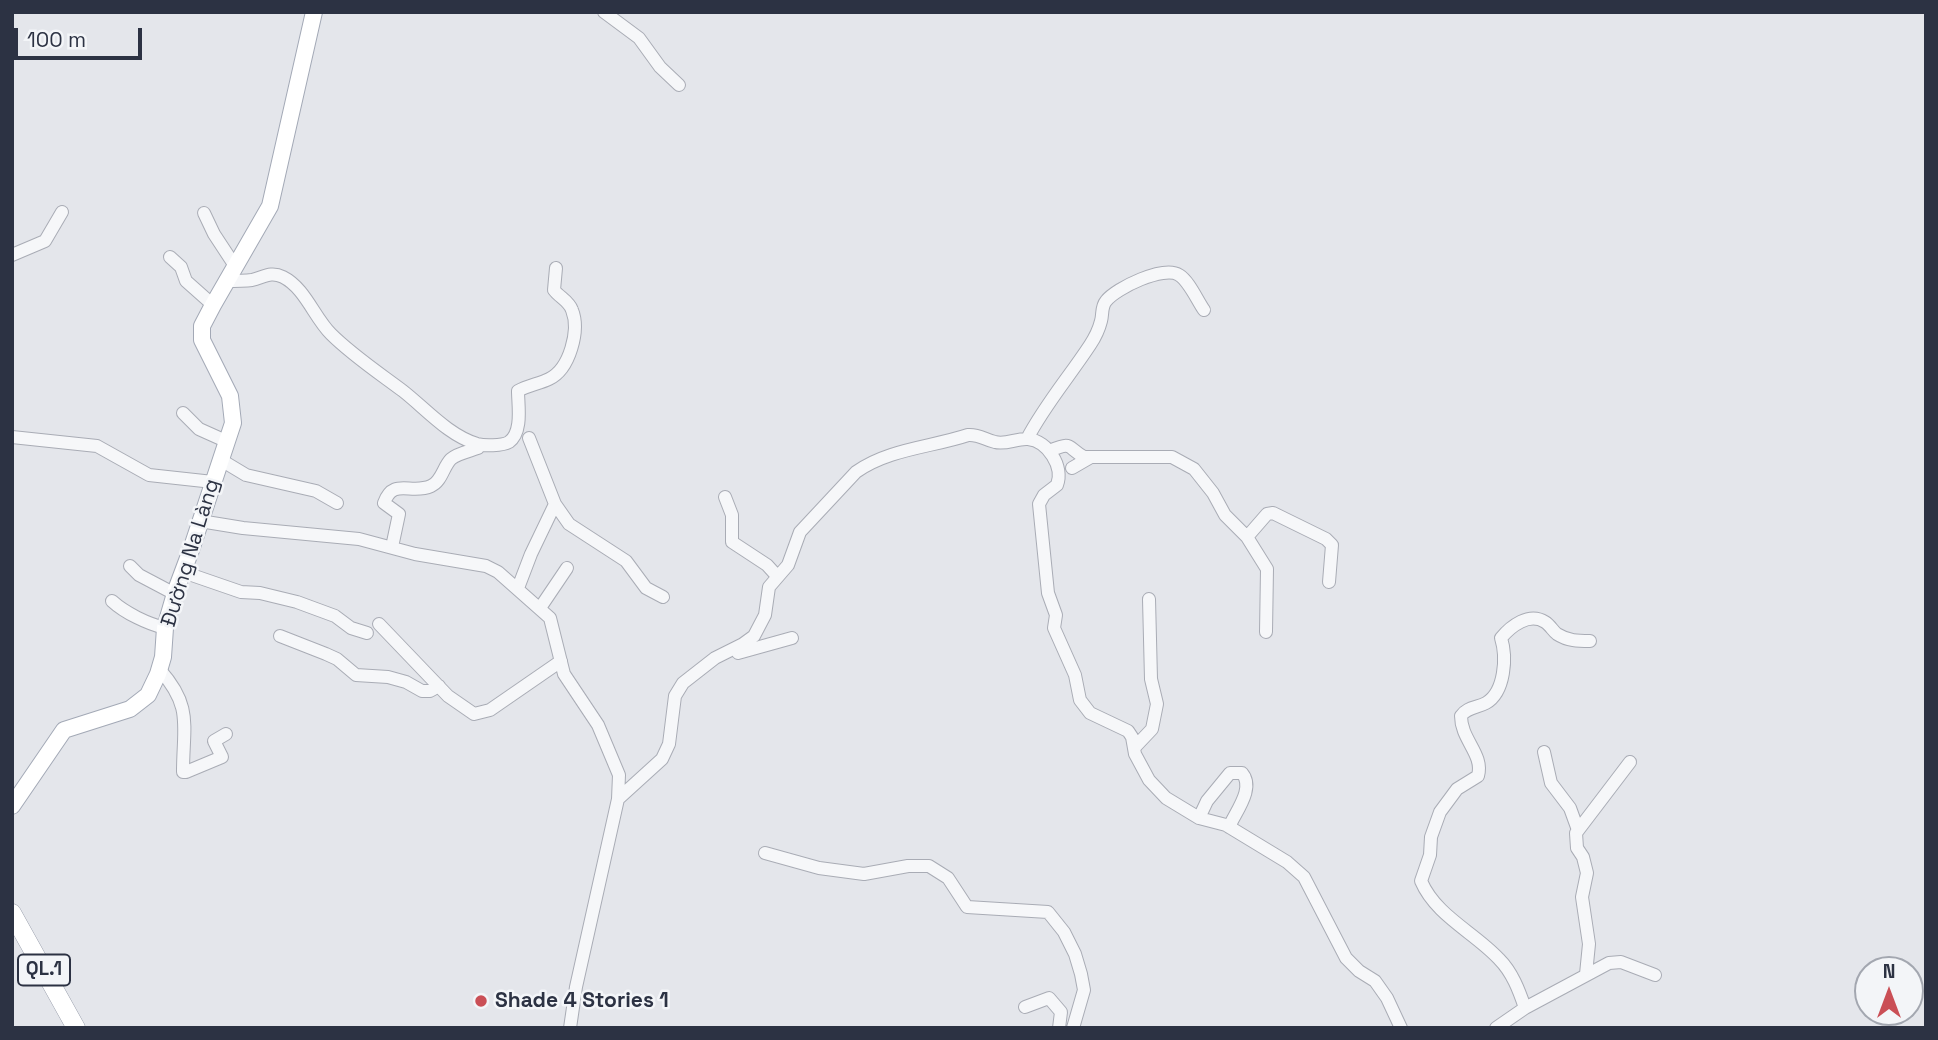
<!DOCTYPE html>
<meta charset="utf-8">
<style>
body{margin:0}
#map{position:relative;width:1938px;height:1040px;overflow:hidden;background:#e4e6eb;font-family:"Space Grotesk",sans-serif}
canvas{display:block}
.frame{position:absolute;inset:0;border:14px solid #2c3243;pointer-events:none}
.north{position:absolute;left:1854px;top:956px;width:70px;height:70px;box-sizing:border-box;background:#f3f5f8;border:2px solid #a3a7b0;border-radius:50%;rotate:0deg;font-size:19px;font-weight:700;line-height:28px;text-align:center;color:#2c3243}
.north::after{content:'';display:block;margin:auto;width:24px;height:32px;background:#ca4f56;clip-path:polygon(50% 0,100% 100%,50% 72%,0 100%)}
.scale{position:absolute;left:14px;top:28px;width:128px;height:32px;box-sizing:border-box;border:4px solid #2c3243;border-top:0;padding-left:9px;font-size:21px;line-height:24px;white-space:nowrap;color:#2c3243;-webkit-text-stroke:5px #f3f5f8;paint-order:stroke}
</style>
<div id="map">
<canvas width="1938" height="1040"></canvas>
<div class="frame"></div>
<div class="north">N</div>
<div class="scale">100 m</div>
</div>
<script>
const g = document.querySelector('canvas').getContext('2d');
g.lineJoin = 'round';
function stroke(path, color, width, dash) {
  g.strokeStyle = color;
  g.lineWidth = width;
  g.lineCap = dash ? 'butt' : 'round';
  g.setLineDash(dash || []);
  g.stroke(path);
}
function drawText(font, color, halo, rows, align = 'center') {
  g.font = font + ' "Space Grotesk",sans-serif';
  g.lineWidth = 5;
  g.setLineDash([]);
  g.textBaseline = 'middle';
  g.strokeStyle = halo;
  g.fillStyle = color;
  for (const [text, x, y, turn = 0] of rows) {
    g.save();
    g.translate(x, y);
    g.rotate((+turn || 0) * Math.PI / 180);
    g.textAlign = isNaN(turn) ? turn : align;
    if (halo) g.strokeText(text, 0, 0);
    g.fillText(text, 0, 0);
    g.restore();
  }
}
const minor = new Path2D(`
 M 604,12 L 639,38 L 660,67 L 679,85
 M 204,213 L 214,234 L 235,266
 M 12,255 L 45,241 L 62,212
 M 170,257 L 181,267 L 186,281 L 213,305
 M 225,281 C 234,281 244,281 252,280 C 264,277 271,271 283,277 C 305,288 314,317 331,334 C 352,355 379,373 403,391 C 426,409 448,435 477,444 C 484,446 502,446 509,442 C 523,432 518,405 518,391 C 528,385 539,384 549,379 C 570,369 580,330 572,310 C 569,301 559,297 554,290 L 556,268
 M 183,413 L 199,429 L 228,442
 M 12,437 L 97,446 L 149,475 L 213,482
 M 1027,439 C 1044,406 1069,377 1090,345 C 1094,339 1099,329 1101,321 C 1103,314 1101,307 1106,301 C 1116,288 1164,265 1179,275 C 1189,281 1197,300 1204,310
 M 1049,451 C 1074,441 1066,447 1084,457 L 1172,457 L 1194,469 L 1213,493 L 1225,515 L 1247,537 L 1267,569 L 1266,632
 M 221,460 L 246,475 L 316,491 L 337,503
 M 1072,468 L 1091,457
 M 725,497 L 732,515 L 732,542 L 767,565 L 777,576
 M 555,504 L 569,524 L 626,561 L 646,588 L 663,597
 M 200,521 L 243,528 L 359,539 L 415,554 L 486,566 L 498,572 L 550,618 L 564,674 L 598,725 L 619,775 L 618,799 L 576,987 L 570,1028
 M 1247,537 L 1267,514 L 1273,513 L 1326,539 L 1332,545 L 1329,582
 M 392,547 L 399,514 L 384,503 C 393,477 411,495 431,486 C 442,481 443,467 451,459 C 458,453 470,451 478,448 L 480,445
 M 130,566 L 139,575 L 175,594
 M 183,572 L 241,592 L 260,593 L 297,602 L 335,616 L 351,628 L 367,633
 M 518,588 L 531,554 L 555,504 L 529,438
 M 112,601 C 125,613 148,624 165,628
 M 540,608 L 567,568
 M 379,624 L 448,696 L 474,714 L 490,710 L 561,661
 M 280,636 L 326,654 L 337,659 L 356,675 L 388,677 L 406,682 L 422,691 L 430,691 L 439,686
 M 738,653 L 792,638
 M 160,670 C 193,707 183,726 183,772 L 186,772 L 222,757 L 214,741 L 226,734
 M 1134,748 L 1152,729 L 1157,704 L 1151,679 L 1149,599
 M 1544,752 L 1551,783 L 1570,808 L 1578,830
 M 618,799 L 662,759 L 669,744 L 675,696 L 683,683 L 715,658 L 743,644 L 754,636 L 765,615 L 769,587 L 788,565 L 800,532 L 856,472 C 888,449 932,447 968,435 C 979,434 985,440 995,442 C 1006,445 1017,438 1028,439 C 1048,441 1064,467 1057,485 L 1044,495 L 1039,504 L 1048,593 L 1056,615 L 1054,628 L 1075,675 L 1080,700 L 1090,713 L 1128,731 L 1132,737 L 1135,754 L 1149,780 L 1166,798 L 1199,818 L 1226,825 L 1287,862 L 1304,877 L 1346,958 L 1359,971 L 1375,981 L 1387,998 L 1401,1028
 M 1199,818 L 1207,801 L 1230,773 L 1242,773 C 1255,788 1236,811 1229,827
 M 765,853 L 819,868 L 864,874 L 908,866 L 929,866 L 948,878 L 967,907 L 1048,912 L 1064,932 L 1075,954 L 1081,974 L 1084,990 L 1073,1028
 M 1586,974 L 1589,944 L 1582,897 L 1587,873 L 1583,857 L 1577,848 L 1576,833 L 1630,762
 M 1025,1007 L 1049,998 L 1061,1012 L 1059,1028
 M 1525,1008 C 1519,990 1512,972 1499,959 C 1474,932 1436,916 1421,881 L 1430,855 L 1431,837 L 1440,812 L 1457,789 L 1478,776 C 1484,754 1461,740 1461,716 C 1467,707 1477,708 1486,703 C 1505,692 1507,657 1501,638 C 1511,626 1529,612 1545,622 C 1550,625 1553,631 1557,634 C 1568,641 1578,641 1590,641
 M 1496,1028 L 1525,1008 L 1609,963 L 1621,962 L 1655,975`);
const major = new Path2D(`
 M 12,806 L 64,730 L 130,709 L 148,695 L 158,674 L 163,657 L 165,628 L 176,590 L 191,550 L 233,423 L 230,396 L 202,340 L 202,326 L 213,305 L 270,206 L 314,12`);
const highway = new Path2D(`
 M 12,913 L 76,1028`);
const markers = [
 [481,1001,7,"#ca4f56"]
];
const shields = [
 [44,970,52]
];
const shieldNames = [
 ["QL.1",44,970]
];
const streetNames = [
 ["Đường Na Làng",191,553,-73]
];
const poiNames = [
 ["Shade 4 Stories 1",495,1001]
];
stroke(minor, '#a9acb5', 14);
stroke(major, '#a3a9b6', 18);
stroke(highway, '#8c92a1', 19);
stroke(minor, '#f6f7f9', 12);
stroke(major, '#fff', 16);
stroke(highway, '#fff', 18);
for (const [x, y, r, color] of markers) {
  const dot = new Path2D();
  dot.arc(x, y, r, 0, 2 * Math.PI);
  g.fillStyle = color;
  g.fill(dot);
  stroke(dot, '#f3f5f8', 2.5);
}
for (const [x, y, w] of shields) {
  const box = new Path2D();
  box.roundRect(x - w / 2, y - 15.5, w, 31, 5);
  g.fillStyle = '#f3f5f8';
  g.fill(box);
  stroke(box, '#2c3243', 2);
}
drawText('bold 19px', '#2c3243', null, shieldNames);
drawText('21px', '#2c3243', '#f3f5f8', streetNames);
drawText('bold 21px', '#2c3243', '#f3f5f8', poiNames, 'left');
</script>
